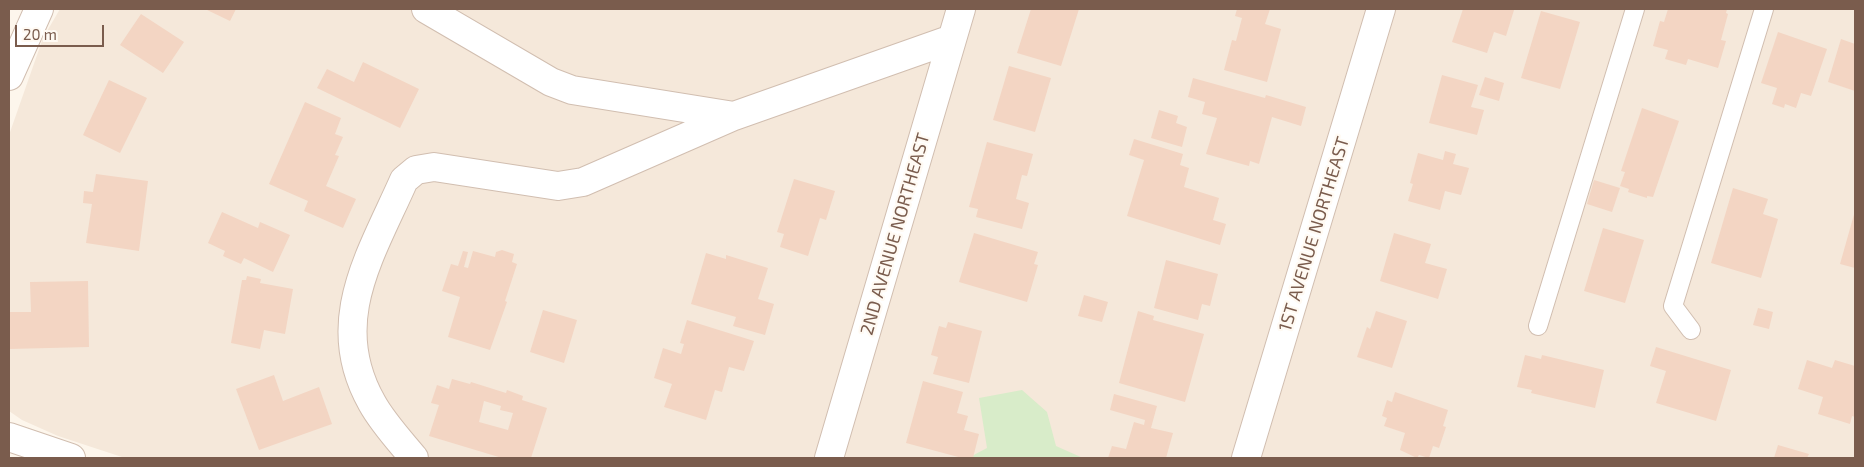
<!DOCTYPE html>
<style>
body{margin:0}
#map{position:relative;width:1864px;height:467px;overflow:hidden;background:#fdf6ec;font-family:"Exo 2",sans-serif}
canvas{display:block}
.frame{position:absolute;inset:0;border:10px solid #7a5c4d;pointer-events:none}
.scale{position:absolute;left:15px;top:25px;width:89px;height:22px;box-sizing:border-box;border:2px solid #7a5c4d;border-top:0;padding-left:6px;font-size:15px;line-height:18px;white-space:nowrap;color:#7a5c4d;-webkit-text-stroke:4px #fffaf3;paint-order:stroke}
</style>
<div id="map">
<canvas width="1864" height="467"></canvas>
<div class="frame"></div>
<div class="scale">20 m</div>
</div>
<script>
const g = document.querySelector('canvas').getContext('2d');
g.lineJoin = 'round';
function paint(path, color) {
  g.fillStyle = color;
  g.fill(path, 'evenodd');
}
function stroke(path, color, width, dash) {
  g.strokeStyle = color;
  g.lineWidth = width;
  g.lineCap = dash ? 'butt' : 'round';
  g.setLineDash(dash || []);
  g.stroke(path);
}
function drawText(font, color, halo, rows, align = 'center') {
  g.font = font + ' "Exo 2",sans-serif';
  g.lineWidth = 4.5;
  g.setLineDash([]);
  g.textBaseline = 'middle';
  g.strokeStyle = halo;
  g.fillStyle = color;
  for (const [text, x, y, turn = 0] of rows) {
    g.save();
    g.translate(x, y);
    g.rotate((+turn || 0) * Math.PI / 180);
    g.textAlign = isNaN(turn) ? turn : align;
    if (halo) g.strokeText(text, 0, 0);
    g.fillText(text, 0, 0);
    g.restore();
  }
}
const residential = new Path2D(`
 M 60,9 L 1855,9 L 1855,458 L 125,458 L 58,436 L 22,420 L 9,411 L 9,135 L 43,38 Z`);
const green = new Path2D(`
 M 1022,390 L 1047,412 L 1056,446 L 1083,458 L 968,458 L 987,448 L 979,398 Z`);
const building = new Path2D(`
 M 205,9 L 236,9 L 230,21 Z
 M 1031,9 L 1079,9 L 1061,66 L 1017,53 Z
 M 1237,9 L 1270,9 L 1265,24 L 1281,29 L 1267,82 L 1224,70 L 1232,40 L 1236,41 L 1242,18 L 1235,16 Z
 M 1463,9 L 1509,9 L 1514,10 L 1506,36 L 1494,32 L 1487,53 L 1452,42 Z
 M 1668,9 L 1727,9 L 1726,13 L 1728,14 L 1721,40 L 1726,41 L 1718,68 L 1688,59 L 1686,65 L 1665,59 L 1668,50 L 1653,46 L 1660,21 L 1664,22 Z
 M 1541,11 L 1580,22 L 1560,89 L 1521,78 Z
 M 141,14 L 184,42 L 163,73 L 120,45 Z
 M 1778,32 L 1827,49 L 1811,96 L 1801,93 L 1796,108 L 1785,104 L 1784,108 L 1772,104 L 1777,88 L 1761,83 Z
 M 1841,39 L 1855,44 L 1855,91 L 1828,82 Z
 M 363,62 L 419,89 L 400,128 L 317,88 L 327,69 L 354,82 Z
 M 1009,66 L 1051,78 L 1035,132 L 993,120 Z
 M 1442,75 L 1478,85 L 1471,107 L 1484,110 L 1477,135 L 1429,123 Z
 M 1485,77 L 1504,83 L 1499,101 L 1479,95 Z
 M 1193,78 L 1265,98 L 1266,95 L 1306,107 L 1301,126 L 1272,117 L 1259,164 L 1250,161 L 1249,166 L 1206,154 L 1217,118 L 1202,114 L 1205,102 L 1188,97 Z
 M 109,80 L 147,98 L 120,153 L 83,135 Z
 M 305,102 L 341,118 L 335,134 L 343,137 L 335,155 L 339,156 L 326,186 L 356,199 L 343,228 L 304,211 L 308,201 L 269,184 Z
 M 1642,108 L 1679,121 L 1653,197 L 1647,196 L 1647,198 L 1628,192 L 1629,189 L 1620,186 L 1625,172 L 1621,171 Z
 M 1159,110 L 1178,116 L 1176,123 L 1187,127 L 1182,147 L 1151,138 Z
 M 1134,139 L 1183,154 L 1180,165 L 1189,168 L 1184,187 L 1219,198 L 1213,220 L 1226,224 L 1220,245 L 1127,216 L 1144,160 L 1129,155 Z
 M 987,142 L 1033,154 L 1027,176 L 1022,175 L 1016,199 L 1029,203 L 1022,229 L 976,217 L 978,209 L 969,207 Z
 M 1445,151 L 1456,154 L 1453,164 L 1469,168 L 1461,195 L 1445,191 L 1440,210 L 1408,201 L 1413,184 L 1410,183 L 1418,153 L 1443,160 Z
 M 96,174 L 148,181 L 139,251 L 86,243 L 92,204 L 83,203 L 84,191 L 93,192 Z
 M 794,179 L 835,191 L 826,220 L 820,218 L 808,256 L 780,247 L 784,234 L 777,232 Z
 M 1594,180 L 1620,188 L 1612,212 L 1587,204 Z
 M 1733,188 L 1768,199 L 1763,214 L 1778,219 L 1761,278 L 1711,263 Z
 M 1855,211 L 1855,268 L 1840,264 Z
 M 222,212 L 258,228 L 260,222 L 290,235 L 273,272 L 244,258 L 241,264 L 223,256 L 225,251 L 208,243 Z
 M 1603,228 L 1644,240 L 1625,303 L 1584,291 Z
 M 974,233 L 1038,252 L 1034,264 L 1038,265 L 1027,302 L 959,282 Z
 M 1394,233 L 1431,244 L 1425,263 L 1447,269 L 1438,299 L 1380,281 Z
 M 502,250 L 514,254 L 512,262 L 517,264 L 505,301 L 507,302 L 490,350 L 448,337 L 460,297 L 442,291 L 451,264 L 458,266 L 463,251 L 468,252 L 464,267 L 468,268 L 473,251 L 495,257 L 496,252 Z
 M 706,253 L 726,259 L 726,255 L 768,268 L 758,299 L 774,304 L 765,335 L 733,326 L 736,317 L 691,304 Z
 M 1166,260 L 1218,274 L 1210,306 L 1202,304 L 1198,320 L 1154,308 Z
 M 247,276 L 261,279 L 260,283 L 293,289 L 285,334 L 264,330 L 260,349 L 231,343 L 242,280 L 246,280 Z
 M 88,281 L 89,347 L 9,349 L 9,312 L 31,312 L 30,282 Z
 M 1084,295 L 1108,302 L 1102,322 L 1078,316 Z
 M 1758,308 L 1773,312 L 1769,329 L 1753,325 Z
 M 543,310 L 577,320 L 564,363 L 530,352 Z
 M 1138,311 L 1154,316 L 1153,320 L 1204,334 L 1185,402 L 1119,383 Z
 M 1376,311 L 1407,321 L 1392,368 L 1357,357 L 1367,327 L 1370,329 Z
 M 687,320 L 754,341 L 744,371 L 729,367 L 722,392 L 715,390 L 706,420 L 664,407 L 672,384 L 654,378 L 663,348 L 681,354 L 684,344 L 680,343 Z
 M 948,322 L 982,331 L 969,383 L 933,374 L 938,357 L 931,355 L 939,326 L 946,328 Z
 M 1656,347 L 1731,370 L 1716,421 L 1656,403 L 1666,371 L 1650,366 Z
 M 1525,355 L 1541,359 L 1542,355 L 1604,370 L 1595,408 L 1531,393 L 1532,390 L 1517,387 Z
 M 1807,360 L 1832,368 L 1835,360 L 1855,366 L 1855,417 L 1852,416 L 1850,424 L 1818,414 L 1823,397 L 1798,389 Z
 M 274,375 L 283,401 L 319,387 L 332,424 L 259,450 L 236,389 Z
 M 452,379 L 470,384 L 471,382 L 506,393 L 507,390 L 523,396 L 522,400 L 547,408 L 531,458 L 502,458 L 429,436 L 439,405 L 431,403 L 437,385 L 449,389 ZM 484,401 L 501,406 L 500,410 L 513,413 L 508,430 L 479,422 Z
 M 923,381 L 963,392 L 957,413 L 968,416 L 964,430 L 979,434 L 973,458 L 962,458 L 906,443 Z
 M 1395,392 L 1448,410 L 1443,426 L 1446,427 L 1439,448 L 1433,446 L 1429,458 L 1419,455 L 1417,458 L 1400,450 L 1405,433 L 1384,426 L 1387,418 L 1382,416 L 1387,400 L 1392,402 Z
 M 1114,394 L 1157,406 L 1151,428 L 1173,433 L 1166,458 L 1108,458 L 1112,446 L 1126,449 L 1134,422 L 1144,425 L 1145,420 L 1110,410 Z
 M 1778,445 L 1809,454 L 1807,458 L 1774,458 Z`);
const service = new Path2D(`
 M 1538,326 L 1635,9
 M 1691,330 L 1673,306 L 1764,9`);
const minor = new Path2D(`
 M 426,9 L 551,82 L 572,90 L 734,116 L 952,39
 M 9,76 L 39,9
 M 9,437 L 71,458
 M 414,458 C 400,441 383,423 372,403 C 326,322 371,255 404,180 L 416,170 L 434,167 L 558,186 L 583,182 L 734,116
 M 829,458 L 961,9`);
const tertiary = new Path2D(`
 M 1246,458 L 1381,9`);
const streetNames = [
 ["2ND AVENUE NORTHEAST",895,234,-74],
 ["1ST AVENUE NORTHEAST",1314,234,-73]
];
paint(residential, '#f5e8da');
paint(green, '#d8ecc9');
paint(building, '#f3d5c3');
stroke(service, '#d1beb0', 20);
stroke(minor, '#d1beb0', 30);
stroke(tertiary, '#d1beb0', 30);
stroke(service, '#fff', 18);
stroke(minor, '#fff', 28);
stroke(tertiary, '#fff', 28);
drawText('18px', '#7a5c4d', '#fffaf3', streetNames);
</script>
